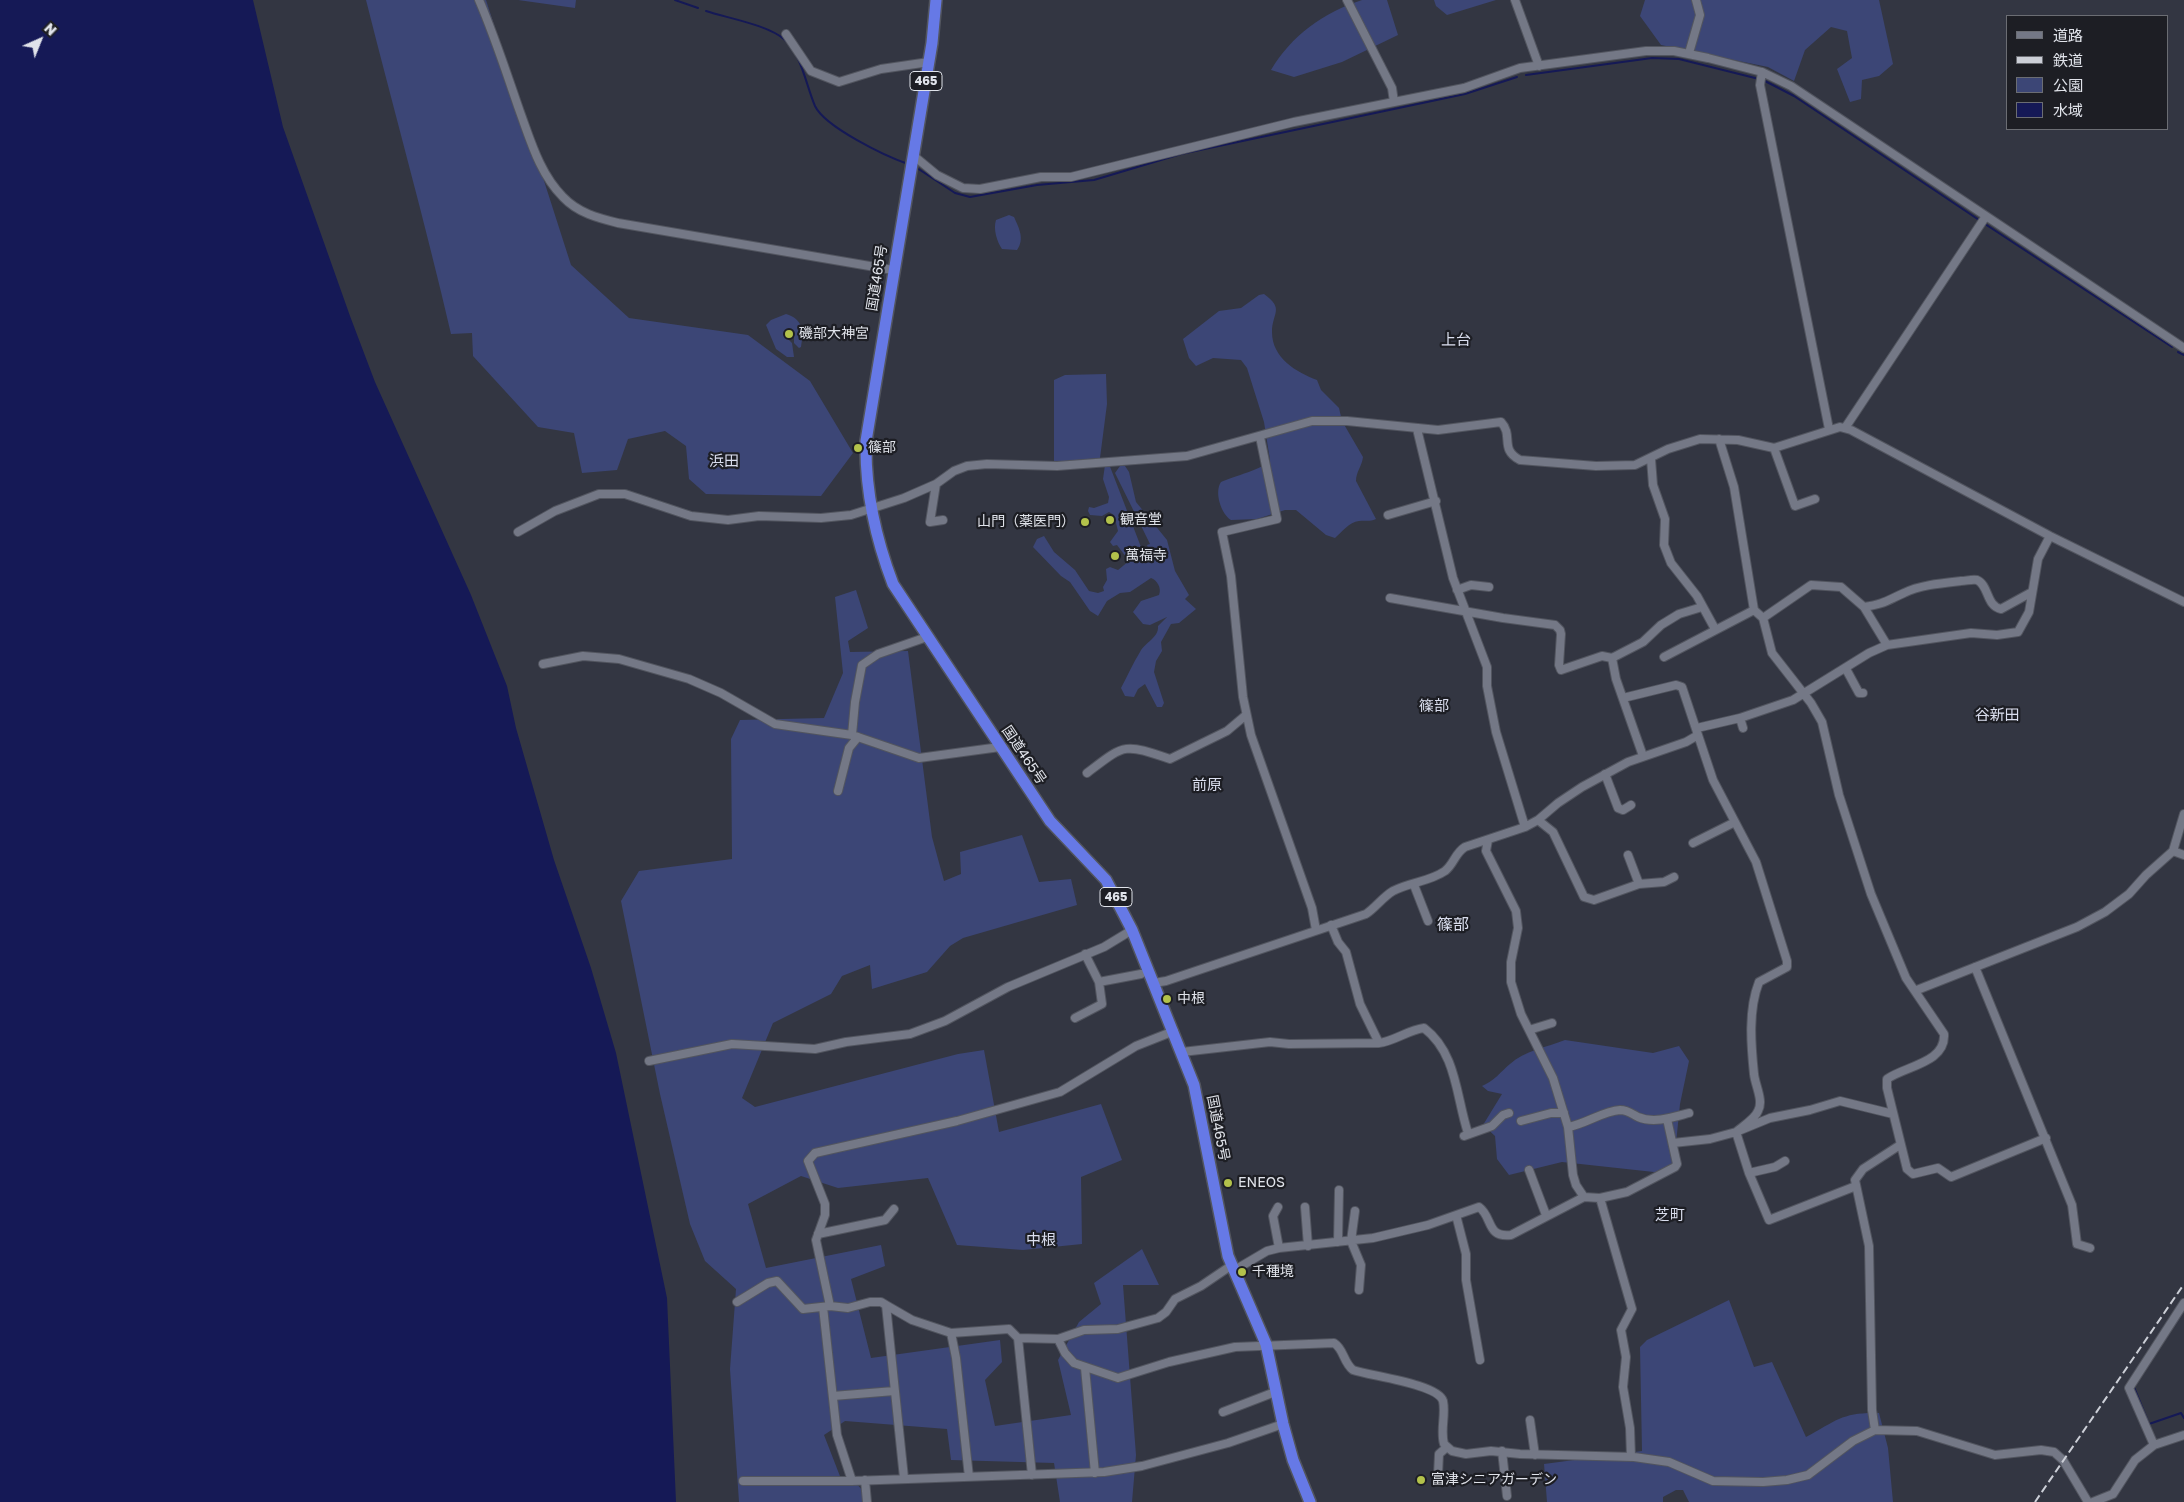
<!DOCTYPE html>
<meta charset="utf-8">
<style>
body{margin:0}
#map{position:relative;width:2184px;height:1502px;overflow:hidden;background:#333642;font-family:"Golos Text","Noto Sans JP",sans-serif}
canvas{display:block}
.legend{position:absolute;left:2006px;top:15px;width:162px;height:115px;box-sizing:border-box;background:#1d1e24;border:1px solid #6b6d73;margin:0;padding:6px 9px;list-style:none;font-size:15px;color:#e0e3ea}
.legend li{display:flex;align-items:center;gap:10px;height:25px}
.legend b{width:25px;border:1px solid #6b6d73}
.north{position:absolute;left:15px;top:15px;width:50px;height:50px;-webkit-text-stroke:4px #1d1e24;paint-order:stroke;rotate:44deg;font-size:14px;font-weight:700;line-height:20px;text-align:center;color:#e0e3ea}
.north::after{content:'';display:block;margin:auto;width:18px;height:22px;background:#e0e3ea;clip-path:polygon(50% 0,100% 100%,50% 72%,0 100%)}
</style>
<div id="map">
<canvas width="2184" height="1502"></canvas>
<ul class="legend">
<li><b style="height:6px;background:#747886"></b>道路</li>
<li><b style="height:6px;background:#cccfd7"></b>鉄道</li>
<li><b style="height:14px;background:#3c4676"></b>公園</li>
<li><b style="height:14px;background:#151956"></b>水域</li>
</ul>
<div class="north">N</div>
</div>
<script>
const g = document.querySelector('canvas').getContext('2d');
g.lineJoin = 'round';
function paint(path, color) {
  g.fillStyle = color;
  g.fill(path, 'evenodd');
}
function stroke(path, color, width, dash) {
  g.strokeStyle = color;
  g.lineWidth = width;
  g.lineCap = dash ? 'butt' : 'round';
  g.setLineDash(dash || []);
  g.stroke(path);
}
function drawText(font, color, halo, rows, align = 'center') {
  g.font = font + ' "Golos Text","Noto Sans JP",sans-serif';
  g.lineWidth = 4.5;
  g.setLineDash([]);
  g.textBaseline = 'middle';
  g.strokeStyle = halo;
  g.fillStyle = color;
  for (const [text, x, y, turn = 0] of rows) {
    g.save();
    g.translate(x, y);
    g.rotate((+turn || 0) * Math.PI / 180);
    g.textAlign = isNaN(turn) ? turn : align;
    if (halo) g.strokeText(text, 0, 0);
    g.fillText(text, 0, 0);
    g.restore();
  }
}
const green = new Path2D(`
 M 366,0 L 486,0 L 571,265 L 629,318 L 748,335 L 810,381 L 853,453 L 821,496 L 706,494 L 689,479 L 686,446 L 665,431 L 628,439 L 617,470 L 582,473 L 574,433 L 538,427 L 473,356 L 472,333 L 451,334 C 425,222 394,111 366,0 Z
 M 518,0 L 576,0 L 575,8 Z
 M 1362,0 L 1387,0 L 1398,35 L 1342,62 L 1294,77 L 1271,70 C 1291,36 1324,12 1362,0 Z
 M 1434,0 L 1496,0 L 1447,15 L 1436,6 Z
 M 1645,0 L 1879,0 L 1893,64 L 1879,76 L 1862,80 L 1861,99 L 1850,102 L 1837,69 L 1852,58 L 1847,31 L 1831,27 L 1805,50 L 1794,81 L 1768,67 L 1661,45 L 1640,16 Z
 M 1009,215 L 1014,217 C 1019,228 1025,239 1017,250 L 1002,249 C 997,242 993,229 996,220 Z
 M 1264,294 C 1285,309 1272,313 1272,332 C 1272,358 1296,372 1317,380 L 1321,390 L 1339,408 L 1342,421 L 1363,457 C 1362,466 1356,472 1356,481 L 1376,519 C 1369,522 1366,520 1359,521 C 1349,522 1342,532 1335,538 L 1326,535 L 1296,510 L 1285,510 L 1257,519 L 1231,520 C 1221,514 1214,492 1221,482 C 1232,477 1266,468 1270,460 L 1264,422 L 1247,368 L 1241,360 L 1213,358 L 1196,366 L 1189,358 L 1183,339 L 1219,311 L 1241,308 L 1259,295 Z
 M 786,314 C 803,319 804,331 801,347 L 799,348 L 794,343 L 794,334 L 791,331 L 783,334 L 792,343 L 794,357 L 787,357 L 776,349 L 766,325 L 771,320 Z
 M 1106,374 L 1107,404 L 1100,458 L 1054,462 L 1054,380 L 1065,375 Z
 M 1109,464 L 1141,547 L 1143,546 L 1145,551 L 1149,550 L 1147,545 L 1150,544 L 1115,473 L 1120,466 L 1125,466 L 1129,472 L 1136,502 L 1167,540 L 1175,571 L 1189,595 L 1185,599 L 1196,609 L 1179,623 L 1171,624 L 1161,642 L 1162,651 L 1156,661 L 1154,672 L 1164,703 L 1162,707 L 1157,707 L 1145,684 L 1138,689 L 1134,697 L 1125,696 L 1121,688 C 1127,677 1133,663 1140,652 C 1145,642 1159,638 1158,626 L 1167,617 L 1150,625 L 1143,624 L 1133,612 L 1141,601 L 1159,595 C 1162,588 1157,580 1151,578 L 1130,592 L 1120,593 L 1107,601 L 1098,616 L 1090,611 L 1070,582 L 1061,576 L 1033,547 L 1037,539 L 1044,536 L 1054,552 L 1075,570 L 1089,591 L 1098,593 L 1104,591 L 1103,587 L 1107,580 L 1106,569 L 1110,567 L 1118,570 L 1129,561 L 1117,545 L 1113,546 L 1110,542 L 1118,531 L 1114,515 L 1109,512 L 1102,516 L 1090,515 L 1088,511 L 1089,507 L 1094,508 L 1108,503 L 1109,497 L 1103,479 L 1105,465 Z
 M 856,590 L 868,628 L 848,641 L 850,652 L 908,651 L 932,837 L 944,881 L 961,874 L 960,852 L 1022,835 L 1039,882 L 1071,879 L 1077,905 L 963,938 L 950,946 L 927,972 L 872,989 L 870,965 L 842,976 L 831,994 L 773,1023 L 742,1098 L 755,1107 L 958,1054 L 984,1050 L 999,1132 L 1101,1104 L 1122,1160 L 1081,1177 L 1082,1244 L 1023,1250 L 957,1245 L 928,1178 L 838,1188 L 801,1176 L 748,1204 L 766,1268 L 881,1245 L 885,1266 L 851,1279 L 871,1358 L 1000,1340 L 1002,1362 L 985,1380 L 995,1426 L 1071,1415 L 1058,1360 L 1079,1322 L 1101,1304 L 1094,1283 L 1142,1249 L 1159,1285 L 1123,1285 L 1136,1455 L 1132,1502 L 1060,1502 L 1054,1463 L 951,1460 L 947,1429 L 845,1421 L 824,1435 L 843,1484 L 856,1483 L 863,1491 L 864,1502 L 739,1502 L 730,1369 L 736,1289 L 705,1261 L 690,1224 L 660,1094 L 621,901 L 639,871 L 732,859 L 731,739 L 740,720 L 824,718 L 843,673 L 835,597 Z
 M 1565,1040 L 1653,1053 L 1679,1046 L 1689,1061 L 1680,1104 L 1674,1163 L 1663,1173 L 1562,1162 L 1509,1175 L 1497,1159 L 1495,1136 L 1483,1125 L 1502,1094 L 1488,1091 L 1482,1086 C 1497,1079 1498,1074 1510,1064 C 1524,1051 1547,1047 1565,1040 Z
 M 1729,1300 L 1754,1367 L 1772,1362 L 1806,1437 C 1837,1420 1843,1412 1879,1413 L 1888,1448 L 1893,1502 L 1689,1502 L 1683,1490 L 1676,1490 L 1663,1497 L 1663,1502 L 1547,1502 L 1544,1464 L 1642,1451 L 1640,1347 L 1647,1340 Z`);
const water = new Path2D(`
 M 0,0 L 253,0 L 283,127 L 350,316 L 375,382 L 471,595 L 507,686 L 516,728 L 554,860 L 591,968 L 616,1053 L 667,1298 L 676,1502 L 0,1502 Z`);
const stream = new Path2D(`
 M 675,0 L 698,8
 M 706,11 C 727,18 769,25 785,40 C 802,56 806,85 815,106 C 825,127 885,156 908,164
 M 1526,75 L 1652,58 L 1679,59 L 1759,79
 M 1763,80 L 1794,96 L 1979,220
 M 917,168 L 955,193 L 970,197 L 1037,185 L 1094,180 L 1181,154 L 1465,94 L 1517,77
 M 1985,224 L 2172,347
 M 2178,352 L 2184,355
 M 2133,1385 L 2149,1424 L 2181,1413 L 2184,1418`);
const minor = new Path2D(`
 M 479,0 C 495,37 507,75 520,112 C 531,142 540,174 563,197 C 578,213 598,218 618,223 L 893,270
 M 1347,0 L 1392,88 L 1394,102
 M 1515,0 L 1539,66
 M 786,34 L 811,71 L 839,82 L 881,69 L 929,62
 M 1689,53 L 1700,15 L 1696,0
 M 1762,72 L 1760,85 L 1829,429
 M 914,156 L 937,175 L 963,188 L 980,189 L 1041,177 L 1071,177 L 1294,122 L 1464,88 L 1520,68 L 1646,51 L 1674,51 L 1708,58 L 1762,72 L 1791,86 L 2184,348
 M 1845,428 L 1986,216
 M 1417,429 L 1453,578 L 1487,667 L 1487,686 L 1496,732 L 1525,827
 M 1260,437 L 1277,519 L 1222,532 L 1231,576 L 1243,697 L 1251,735 L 1312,908 L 1316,930
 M 1719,439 L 1734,487 L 1754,610 L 1763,618 L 1772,653 L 1811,703 L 1822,722 L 1839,795 L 1871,894 L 1906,978 L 1944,1034 C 1946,1063 1905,1066 1887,1079 L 1887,1088 L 1907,1169 L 1913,1174 L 1938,1168 L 1951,1177 L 2046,1138
 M 1774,448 L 1795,506 L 1815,499
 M 1651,459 L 1653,485 L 1665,519 L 1664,545 L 1671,563 L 1697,596 L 1715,629
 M 936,484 L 930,522 L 943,520
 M 1388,515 L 1436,501
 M 518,532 L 555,511 L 599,494 L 625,494 L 691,516 L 728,520 L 759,516 L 821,518 L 851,515 L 904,498 L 936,484 L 954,471 L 967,466 L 987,464 L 1057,466 L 1187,456 L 1312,421 L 1347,421 L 1438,430 L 1501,422 C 1514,436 1499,449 1520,460 L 1596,466 L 1635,465 L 1668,449 L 1700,439 L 1738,440 L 1774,448 L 1840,427 L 1851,430 L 2050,536 L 2184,602
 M 1457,590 L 1471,585 L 1489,587
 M 1390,598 L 1503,618 L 1555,625 L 1560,630 L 1561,634 L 1559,665 L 1561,670 L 1602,656 L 1612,658
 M 1864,607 C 1884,604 1886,601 1904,593 C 1920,585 1943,583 1961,581 C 1966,581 1972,579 1977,580 C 1989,585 1986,606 2001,609 L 2032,592
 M 1763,618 L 1811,585 L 1841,587 L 1864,607 L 1887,645
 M 1664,657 L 1754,610
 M 543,664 L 583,656 L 619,659 L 689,679 L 721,693 L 775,724 L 852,735 L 919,758 L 1000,747
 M 1846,669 L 1859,693 L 1863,693
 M 1623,698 L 1676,685 L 1682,687 L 1713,780 L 1756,862 L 1787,961 L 1787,967 L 1759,982 C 1748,1010 1751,1045 1754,1074 C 1755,1085 1764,1101 1758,1111 C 1755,1119 1743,1126 1736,1132 L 1749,1173 L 1769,1220 L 1856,1186
 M 1740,718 L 1743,728
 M 1697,728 L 1740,718 L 1793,700 L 1869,653 L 1887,645 L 1971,633 L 1997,635 L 2018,632 L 2029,612 L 2038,559 L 2050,536
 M 852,735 L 855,702 L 862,665 L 878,654 L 927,637
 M 1643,756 L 1616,679 L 1612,658 L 1643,642 L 1661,625 L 1679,614 L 1702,607
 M 1087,773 C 1125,744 1123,743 1170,759 L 1227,731 L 1246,715
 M 1605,774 L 1618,808 L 1623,810 L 1631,805
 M 838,791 L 849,748 L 858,737
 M 1538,820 L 1553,832 L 1584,897 L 1594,900 L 1639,884 L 1664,882 L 1674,877
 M 1488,840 L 1486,851 L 1516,911 L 1518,928 L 1511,962 L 1511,982 L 1521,1014 L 1553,1078 L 1568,1127 L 1573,1175 L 1576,1185 L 1584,1197
 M 1693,843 L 1735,822
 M 2173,851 L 2184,855
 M 1628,855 L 1639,884
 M 1414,885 L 1428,921
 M 1331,925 L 1338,942 L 1346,952 L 1360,1004 L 1379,1043
 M 1975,967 L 2072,1205 L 2077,1244 L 2090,1248
 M 1099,982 L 1141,974
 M 1154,983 L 1166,981 L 1366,914 C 1376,907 1383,897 1393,891 C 1410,882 1429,882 1445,871 C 1454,864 1455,853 1465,847 L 1525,827 L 1538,820 L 1558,803 L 1582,787 L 1628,762 L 1686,742 L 1698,735
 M 1917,990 L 2077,927 L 2105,912 L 2129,894 L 2146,875 L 2173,851 L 2184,814
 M 1075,1018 L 1102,1004 L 1099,982 L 1085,954
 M 1529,1030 L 1552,1023
 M 1182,1052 L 1270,1042 L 1289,1044 L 1379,1043 C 1395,1041 1408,1030 1424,1028 C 1457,1053 1456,1097 1468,1133
 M 649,1061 L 732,1044 L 815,1049 L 846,1042 L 910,1034 L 945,1021 L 1008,987 L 1104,947 L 1132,930
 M 1521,1121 L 1551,1113 L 1564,1113
 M 1568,1127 C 1586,1124 1603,1111 1620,1110 C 1628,1110 1632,1114 1638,1117 C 1654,1124 1674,1117 1689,1113
 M 1464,1136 L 1492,1126 L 1503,1115 L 1509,1113
 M 1673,1143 L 1710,1139 L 1736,1132 L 1770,1118 L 1810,1110 L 1840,1101 L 1893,1114
 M 1529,1170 L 1546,1215
 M 1749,1173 L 1775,1167 L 1785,1161
 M 1600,1198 L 1632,1309 L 1621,1330 L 1626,1357 L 1623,1387 L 1630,1428 L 1631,1457
 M 1278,1207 L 1273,1216 L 1279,1248
 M 1305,1207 L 1308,1246
 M 1355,1211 L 1351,1241 L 1361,1265 L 1359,1290
 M 1456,1215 L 1466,1254 L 1466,1280 L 1480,1360
 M 818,1234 L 885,1220 L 894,1209
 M 1338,1242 L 1339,1190
 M 1233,1271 L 1267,1251 L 1279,1248 L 1373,1238 L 1428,1225 L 1479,1207 C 1493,1217 1486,1238 1511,1235 L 1584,1197 L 1600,1198 L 1627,1192 L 1675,1167 L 1677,1164 L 1667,1119
 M 737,1302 L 768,1283 L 777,1281 L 803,1309 L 830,1306 L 848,1308 L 870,1302 L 881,1302 L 886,1305 L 904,1478
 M 886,1305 L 912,1320 L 951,1333 L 1009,1329 L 1018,1338 L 1032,1475
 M 830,1306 L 816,1240 L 825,1215 L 825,1204 L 808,1161 L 815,1153 L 957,1121 L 1060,1092 L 1136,1046 L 1174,1031
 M 823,1307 L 837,1435 L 852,1481
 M 951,1333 L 956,1358 L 969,1477
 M 1018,1338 L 1058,1339 L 1084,1330 L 1118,1329 L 1158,1318 L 1166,1312 L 1175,1299 L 1201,1286 L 1232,1265
 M 1058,1339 L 1065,1353 L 1074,1363 L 1118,1378 L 1169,1362 L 1235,1347 L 1334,1343 C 1344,1349 1343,1362 1353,1370 C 1370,1376 1438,1384 1443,1401 C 1446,1415 1440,1430 1444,1444 L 1452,1451 L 1466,1454 L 1491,1451 L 1520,1454 L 1634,1457 L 1669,1462 L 1713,1481 L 1763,1482 L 1787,1480 L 1808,1475 L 1853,1441 L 1875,1430 L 1917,1431 L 1995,1455 L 2041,1450 L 2054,1452 L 2063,1460 L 2088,1502
 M 1085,1368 L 1095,1473
 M 833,1396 L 894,1391
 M 1223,1412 L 1275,1392
 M 1530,1420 L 1535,1455
 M 1875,1430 L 1872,1410 L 1869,1246 L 1855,1180 L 1863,1169 L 1900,1145
 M 2154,1445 L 2129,1388 L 2184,1303
 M 1502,1451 L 1507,1496
 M 1438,1475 L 1439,1454 L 1447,1447
 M 865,1480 L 867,1502
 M 743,1481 L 852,1481 L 1104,1472 L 1142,1466 L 1228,1443 L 1283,1424
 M 2093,1502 L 2113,1494 L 2135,1460 L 2154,1445 L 2184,1435`);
const highway = new Path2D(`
 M 936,0 L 932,43 L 866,441 C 865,492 875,537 893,584 L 1050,821 L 1106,880 L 1132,930 L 1194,1085 L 1228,1256 L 1266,1344 L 1283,1424 L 1293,1460 L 1310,1502`);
const rail = new Path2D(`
 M 2035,1502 L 2184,1284`);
const markers = [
 [789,334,5,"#b3c24b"],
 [858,448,5,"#b3c24b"],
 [1110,520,5,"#b3c24b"],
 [1085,522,5,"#b3c24b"],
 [1115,556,5,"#b3c24b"],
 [1167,999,5,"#b3c24b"],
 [1228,1183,5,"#b3c24b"],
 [1242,1272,5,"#b3c24b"],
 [1421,1480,5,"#b3c24b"]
];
const shields = [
 [926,81,32],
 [1116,897,32]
];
const shieldNames = [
 ["465",926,81],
 ["465",1116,897]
];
const streetNames = [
 ["国道465号",877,278,-81],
 ["国道465号",1024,755,56],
 ["国道465号",1218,1128,79]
];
const poiNames = [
 ["磯部大神宮",799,334],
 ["篠部",868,448],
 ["観音堂",1120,520],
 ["山門（薬医門）",1075,522,"right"],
 ["萬福寺",1125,556],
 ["中根",1177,999],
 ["ENEOS",1238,1183],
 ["千種境",1252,1272],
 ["富津シニアガーデン",1431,1480]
];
const neighbourhoodNames = [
 ["上台",1456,340],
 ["浜田",724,461],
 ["篠部",1434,706],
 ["谷新田",1997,715],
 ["前原",1207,785],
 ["芝町",1670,1215],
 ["中根",1041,1240]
];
const quarterNames = [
 ["篠部",1453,925]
];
paint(green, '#3c4676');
paint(water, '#151956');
stroke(stream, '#151956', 2);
stroke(minor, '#52555f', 10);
stroke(highway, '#52555f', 14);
stroke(minor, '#747886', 8);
stroke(highway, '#6679e6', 11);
stroke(rail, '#cccfd7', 2, [8, 4]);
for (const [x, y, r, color] of markers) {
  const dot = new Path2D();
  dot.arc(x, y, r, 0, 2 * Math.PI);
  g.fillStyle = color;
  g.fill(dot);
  stroke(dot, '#1d1e24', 2);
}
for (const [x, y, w] of shields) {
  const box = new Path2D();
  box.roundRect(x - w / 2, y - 9.5, w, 19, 4);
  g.fillStyle = '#1d1e24';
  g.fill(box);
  stroke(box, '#e0e3ea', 1);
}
drawText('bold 12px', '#e0e3ea', null, shieldNames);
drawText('14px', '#e0e3ea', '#1d1e24', streetNames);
drawText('14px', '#e0e3ea', '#1d1e24', poiNames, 'left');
drawText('15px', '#dadeee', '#1d1e24', neighbourhoodNames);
drawText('16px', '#dadeee', '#1d1e24', quarterNames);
</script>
